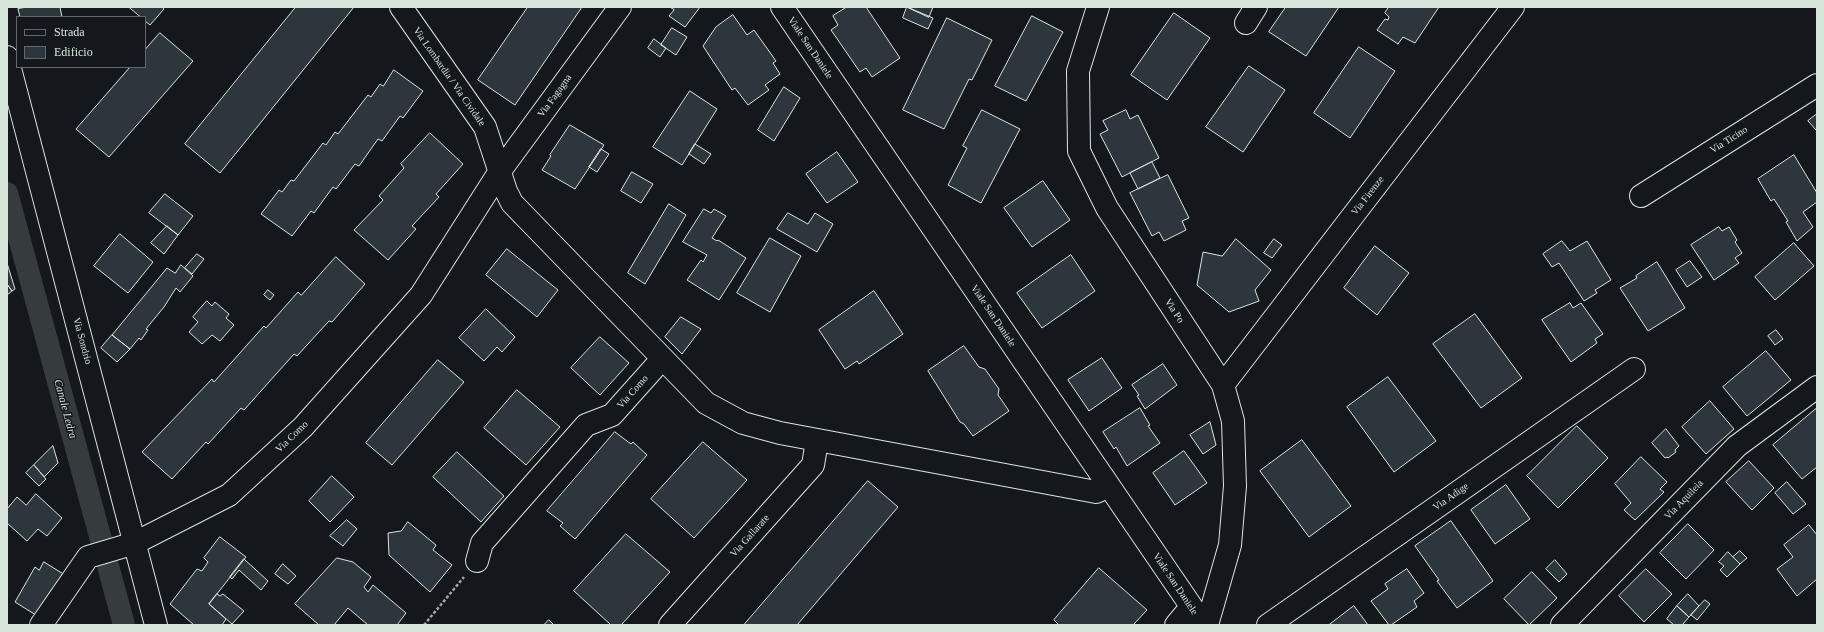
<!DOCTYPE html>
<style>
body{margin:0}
#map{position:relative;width:1824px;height:632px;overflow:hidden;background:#14181c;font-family:Georgia,serif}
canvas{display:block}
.frame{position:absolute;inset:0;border:8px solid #d8e6dc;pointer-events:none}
.legend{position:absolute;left:16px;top:16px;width:130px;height:52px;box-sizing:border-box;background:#14181c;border:1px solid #626a69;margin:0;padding:5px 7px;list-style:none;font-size:12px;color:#d8e6dc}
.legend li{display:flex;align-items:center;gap:8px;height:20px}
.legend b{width:20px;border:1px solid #626a69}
</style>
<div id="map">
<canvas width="1824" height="632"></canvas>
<div class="frame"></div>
<ul class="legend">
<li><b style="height:5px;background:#14181c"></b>Strada</li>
<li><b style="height:11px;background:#2c363c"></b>Edificio</li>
</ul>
</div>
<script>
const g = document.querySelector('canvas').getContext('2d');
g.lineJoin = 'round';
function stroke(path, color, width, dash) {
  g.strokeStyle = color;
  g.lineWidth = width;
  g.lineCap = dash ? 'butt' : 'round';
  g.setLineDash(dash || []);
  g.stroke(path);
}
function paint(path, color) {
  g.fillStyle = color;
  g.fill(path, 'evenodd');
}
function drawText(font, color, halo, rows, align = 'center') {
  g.font = font + ' Georgia,serif';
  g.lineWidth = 3;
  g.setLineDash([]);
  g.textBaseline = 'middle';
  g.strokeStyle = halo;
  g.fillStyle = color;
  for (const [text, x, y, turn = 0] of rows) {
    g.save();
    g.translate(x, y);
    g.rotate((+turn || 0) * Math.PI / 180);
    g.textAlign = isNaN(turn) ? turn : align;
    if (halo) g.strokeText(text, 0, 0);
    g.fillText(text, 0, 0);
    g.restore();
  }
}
const canal = new Path2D(`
 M 7,193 L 124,625`);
const building = new Path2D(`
 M 27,7 L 60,7 L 62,17 L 20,17 L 18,9 Z
 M 129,7 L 162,7 L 164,9 L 150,25 L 145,21 L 145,17 L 141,17 Z
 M 296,7 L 354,7 L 220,173 L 185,144 Z
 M 528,7 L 582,7 L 515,105 L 478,80 Z
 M 670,7 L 700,7 L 685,27 L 669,16 L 674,10 Z
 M 847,7 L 866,7 L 900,58 L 872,77 L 866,68 L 860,72 L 831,30 L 838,25 L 833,16 Z
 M 907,7 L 933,7 L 929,17 Z
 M 907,7 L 933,18 L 928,29 L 903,18 Z
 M 1286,7 L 1339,7 L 1306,56 L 1269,32 Z
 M 1389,7 L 1439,7 L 1415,43 L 1403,37 L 1398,44 L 1377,30 L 1385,19 L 1388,20 L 1389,17 L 1385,13 Z
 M 1174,13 L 1210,38 L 1167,100 L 1131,75 Z
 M 733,15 L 747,35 L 754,30 L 776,61 L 773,63 L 780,74 L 765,85 L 769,90 L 748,105 L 735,88 L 732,90 L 703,46 L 716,27 Z
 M 1032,16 L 1063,32 L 1026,101 L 995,86 Z
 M 947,18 L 992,40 L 972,80 L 969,79 L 944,129 L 903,110 Z
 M 672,28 L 687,37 L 676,55 L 661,45 Z
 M 160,33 L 193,61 L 109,157 L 76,129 L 130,67 L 145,67 L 145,50 Z
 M 654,39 L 666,48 L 660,57 L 648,48 Z
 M 1359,47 L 1395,71 L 1350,138 L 1314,113 Z
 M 1249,66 L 1285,90 L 1243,152 L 1206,127 Z
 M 394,70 L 423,91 L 403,118 L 400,116 L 382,141 L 378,139 L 359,166 L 355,164 L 336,189 L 333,187 L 314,213 L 311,211 L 292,236 L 261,214 L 279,190 L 282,192 L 291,180 L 294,181 L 323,143 L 326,145 L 335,132 L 338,134 L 368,95 L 371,97 L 380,84 L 383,86 Z
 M 784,87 L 800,98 L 774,141 L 758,130 Z
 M 690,91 L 717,109 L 682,165 L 653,147 Z
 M 982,110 L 1020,129 L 981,203 L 948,185 L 967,148 L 963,146 Z
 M 1126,110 L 1130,119 L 1138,115 L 1159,158 L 1122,177 L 1100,134 L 1108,130 L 1103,121 Z
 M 1817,114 L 1817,131 L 1808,121 Z
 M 570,125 L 604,145 L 575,189 L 542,170 L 551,156 L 550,155 Z
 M 430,133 L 463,164 L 436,194 L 439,197 L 412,226 L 416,229 L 388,260 L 354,230 L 383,200 L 379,196 L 404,168 L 401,164 Z
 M 695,144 L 711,154 L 704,164 L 689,154 Z
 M 601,149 L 609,154 L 597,172 L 589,167 Z
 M 837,152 L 858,182 L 827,203 L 806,174 Z
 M 1794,155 L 1817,193 L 1817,202 L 1803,212 L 1813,227 L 1797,241 L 1786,222 L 1788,221 L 1774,199 L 1771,201 L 1758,179 Z
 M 1152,162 L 1160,178 L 1138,189 L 1130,173 Z
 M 632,172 L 653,184 L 641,203 L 621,191 Z
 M 1168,175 L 1189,218 L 1182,221 L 1186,230 L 1164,241 L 1159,232 L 1152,236 L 1130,193 Z
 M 1043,181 L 1070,220 L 1032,247 L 1004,208 Z
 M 165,194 L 193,216 L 178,235 L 149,213 Z
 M 669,204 L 686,215 L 645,284 L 628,273 Z
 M 704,209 L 711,213 L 714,209 L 726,216 L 712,238 L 717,241 L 718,240 L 746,258 L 719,300 L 687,280 L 701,260 L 703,262 L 707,255 L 683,242 Z
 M 788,213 L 808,224 L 815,213 L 833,224 L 817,252 L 777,229 Z
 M 167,226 L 178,235 L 164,254 L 151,243 Z
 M 1719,227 L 1722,231 L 1729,227 L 1737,240 L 1735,242 L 1742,253 L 1735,258 L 1739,263 L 1714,280 L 1691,245 Z
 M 120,234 L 153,262 L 128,293 L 94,266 Z
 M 770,238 L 801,256 L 770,312 L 737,293 Z
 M 1236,239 L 1271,270 L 1255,290 L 1259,301 L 1229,312 L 1197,285 L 1203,252 L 1222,256 Z
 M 1274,239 L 1282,245 L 1272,258 L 1264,253 Z
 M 1562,241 L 1570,251 L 1587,241 L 1611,280 L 1595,290 L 1597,293 L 1584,301 L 1559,263 L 1552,267 L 1543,254 Z
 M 1794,243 L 1814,266 L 1775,300 L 1755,277 Z
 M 1375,246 L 1409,273 L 1377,315 L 1344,288 Z
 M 507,249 L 558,290 L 537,317 L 486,275 Z
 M 197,254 L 204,259 L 192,274 L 185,268 Z
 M 1071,255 L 1095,291 L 1042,328 L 1017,293 Z
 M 336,257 L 365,284 L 332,322 L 329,321 L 297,356 L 294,354 L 244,410 L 241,408 L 208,444 L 206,442 L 172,479 L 142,452 L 212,379 L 214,382 L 264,326 L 266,328 L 298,292 L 301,295 Z
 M 1690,261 L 1702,277 L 1687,287 L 1676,270 Z
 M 1657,262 L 1685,308 L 1648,331 L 1620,288 L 1637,278 L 1636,276 Z
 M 7,263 L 15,289 L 12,291 L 7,284 Z
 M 181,265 L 193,276 L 180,292 L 176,288 L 164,307 L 146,329 L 148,330 L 141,340 L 139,338 L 130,349 L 112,335 L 167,268 L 175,273 Z
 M 7,284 L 12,291 L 7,295 Z
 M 268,290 L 274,295 L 270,300 L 264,295 Z
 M 874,291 L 903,334 L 859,364 L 857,361 L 845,369 L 819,330 Z
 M 207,301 L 212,306 L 215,302 L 229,314 L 226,318 L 234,325 L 220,341 L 212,335 L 202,344 L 189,332 L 198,322 L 193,317 Z
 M 1570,303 L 1573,308 L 1581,303 L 1603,334 L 1595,339 L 1597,343 L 1571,362 L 1542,320 Z
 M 486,309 L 515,337 L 502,352 L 497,347 L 484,361 L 459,338 Z
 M 1475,314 L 1522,378 L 1481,408 L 1433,344 Z
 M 681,317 L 701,329 L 682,354 L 665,337 Z
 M 1776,330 L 1783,339 L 1775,345 L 1768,336 Z
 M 112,335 L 130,349 L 117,362 L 101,348 Z
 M 600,337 L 629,363 L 600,395 L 571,368 Z
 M 964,346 L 979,367 L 985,369 L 999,389 L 998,395 L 1009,411 L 973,436 L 964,424 L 960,422 L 928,371 Z
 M 1766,351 L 1791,380 L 1747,416 L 1723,387 Z
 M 1102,358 L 1122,388 L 1089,411 L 1068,380 Z
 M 438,360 L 464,382 L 392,465 L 366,443 Z
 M 1163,364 L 1177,385 L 1145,409 L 1137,396 L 1139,395 L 1132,385 Z
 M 1388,377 L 1436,441 L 1394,472 L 1347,407 Z
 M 517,390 L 560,427 L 526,465 L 484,428 Z
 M 1710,401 L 1734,429 L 1706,454 L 1682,427 Z
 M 1140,408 L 1150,425 L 1148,426 L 1160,443 L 1127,466 L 1116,447 L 1114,449 L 1103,432 Z
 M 1817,408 L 1817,467 L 1802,479 L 1773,445 Z
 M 1210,422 L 1216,445 L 1203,454 L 1190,435 Z
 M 1577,426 L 1608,458 L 1558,508 L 1527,476 Z
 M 1666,429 L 1679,446 L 1675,450 L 1676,452 L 1668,458 L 1667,457 L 1665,458 L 1652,443 Z
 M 615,432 L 631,444 L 633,442 L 647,455 L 575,539 L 560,526 L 563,523 L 547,511 Z
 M 1302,440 L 1351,506 L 1309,537 L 1260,471 Z
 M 703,442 L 747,480 L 694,538 L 651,499 Z
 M 53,446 L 58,463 L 44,477 L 34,465 Z
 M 1184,451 L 1207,483 L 1175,505 L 1153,473 Z
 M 457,452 L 504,496 L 481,522 L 433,477 Z
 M 1641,457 L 1667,482 L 1660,489 L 1664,492 L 1635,520 L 1624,510 L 1631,503 L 1615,484 Z
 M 1749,461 L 1774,488 L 1752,510 L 1726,482 Z
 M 34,465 L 46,479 L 39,486 L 26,473 Z
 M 332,476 L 354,497 L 330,522 L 309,501 Z
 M 868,481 L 898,507 L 797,625 L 744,625 Z
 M 1787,482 L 1806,504 L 1793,514 L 1775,493 Z
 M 1506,485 L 1530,519 L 1495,544 L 1471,510 Z
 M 36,494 L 62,518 L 47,536 L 38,529 L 27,541 L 7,523 L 7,509 L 17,497 L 26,505 Z
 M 347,520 L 357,529 L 343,546 L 330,536 Z
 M 1451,521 L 1493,581 L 1457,608 L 1437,581 L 1439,580 L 1415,546 Z
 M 408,522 L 436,545 L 433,550 L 452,565 L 430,592 L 389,555 L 388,533 L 401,531 Z
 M 1688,524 L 1714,550 L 1686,579 L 1660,553 Z
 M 1809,525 L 1817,535 L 1817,579 L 1797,596 L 1777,569 L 1793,557 L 1784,545 Z
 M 626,534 L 670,572 L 621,625 L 611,625 L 574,591 Z
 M 220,537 L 246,557 L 209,604 L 226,619 L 222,625 L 194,625 L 170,604 L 197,569 L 202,571 L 208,562 L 204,558 Z
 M 1740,551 L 1747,558 L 1740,564 L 1733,557 Z
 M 1728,552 L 1740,564 L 1727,577 L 1720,570 L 1724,566 L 1719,562 Z
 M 337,558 L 353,562 L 371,577 L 364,587 L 368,592 L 373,585 L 406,613 L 397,625 L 368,625 L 348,608 L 334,625 L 319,625 L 295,604 Z
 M 244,559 L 268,581 L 261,590 L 239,570 L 232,579 L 230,577 Z
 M 1555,560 L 1567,574 L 1559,582 L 1546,569 Z
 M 44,562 L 65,575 L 39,617 L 15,602 L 35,567 L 39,570 Z
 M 283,564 L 296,576 L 288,584 L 275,574 Z
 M 1099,568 L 1147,610 L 1133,625 L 1059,625 L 1054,620 Z
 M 1407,569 L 1424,593 L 1414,601 L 1417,607 L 1391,625 L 1389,625 L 1371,601 L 1388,589 L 1385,584 Z
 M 1646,569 L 1672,594 L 1644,622 L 1619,596 Z
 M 1532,572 L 1557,598 L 1529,625 L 1504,599 Z
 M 217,594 L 220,596 L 223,594 L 244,611 L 232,624 L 209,604 Z
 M 1688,594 L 1699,606 L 1689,617 L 1677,606 Z
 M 1705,600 L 1710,604 L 1697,620 L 1691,615 Z
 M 1354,606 L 1368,625 L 1329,625 Z
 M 1677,606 L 1689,617 L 1682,625 L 1674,625 L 1667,619 Z
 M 549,620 L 554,625 L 544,625 Z`);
const path = new Path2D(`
 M 424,625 L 464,577`);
const minor = new Path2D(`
 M 401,7 L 485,127 L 506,191 L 512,203 L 706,403 L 743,423 L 780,433 L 1096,492 L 1109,486
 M 782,7 L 1204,625
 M 1098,7 L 1078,71 L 1079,151 L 1107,208 L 1223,385 L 1233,421 L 1235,486 L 1230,545 L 1207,625
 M 1246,23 L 1256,7
 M 7,57 L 156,625
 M 1641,196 L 1817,85
 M 1223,385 L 1513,7
 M 477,561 L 482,543 L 586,425 L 612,415 L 662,359
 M 41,625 L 88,557 L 135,543 L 229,495 L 303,427 L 421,295 L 500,171 L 620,7
 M 670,625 L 813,465 L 817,441
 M 1176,625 L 1191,607
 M 1268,625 L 1634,369
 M 1562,625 L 1737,446 L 1817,387`);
const streetNames = [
 ["Viale San Daniele",810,48,56],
 ["Via Lombardia / Via Cividale",449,77,55],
 ["Via Fagagna",555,96,-54],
 ["Via Ticino",1729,140,-32],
 ["Via Firenze",1368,196,-52],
 ["Via Po",1174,311,57],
 ["Viale San Daniele",993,316,56],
 ["Via Sondrio",82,341,75],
 ["Via Como",633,392,-48],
 ["Via Como",292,437,-44],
 ["Via Adige",1451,497,-35],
 ["Via Aquileia",1684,500,-46],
 ["Via Gallarate",750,536,-48],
 ["Viale San Daniele",1175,584,56]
];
const waterNames = [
 ["Canale Ledra",65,409,75]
];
stroke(canal, '#363b3e', 22);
paint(building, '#2c363c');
stroke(building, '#d8e6dc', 1);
stroke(minor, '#d8e6dc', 24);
stroke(path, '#9da8a2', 2.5, [3, 2]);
stroke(minor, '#14181c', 22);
drawText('10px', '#d8e6dc', '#14181c', streetNames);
drawText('italic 11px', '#d8e6dc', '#14181c', waterNames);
</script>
